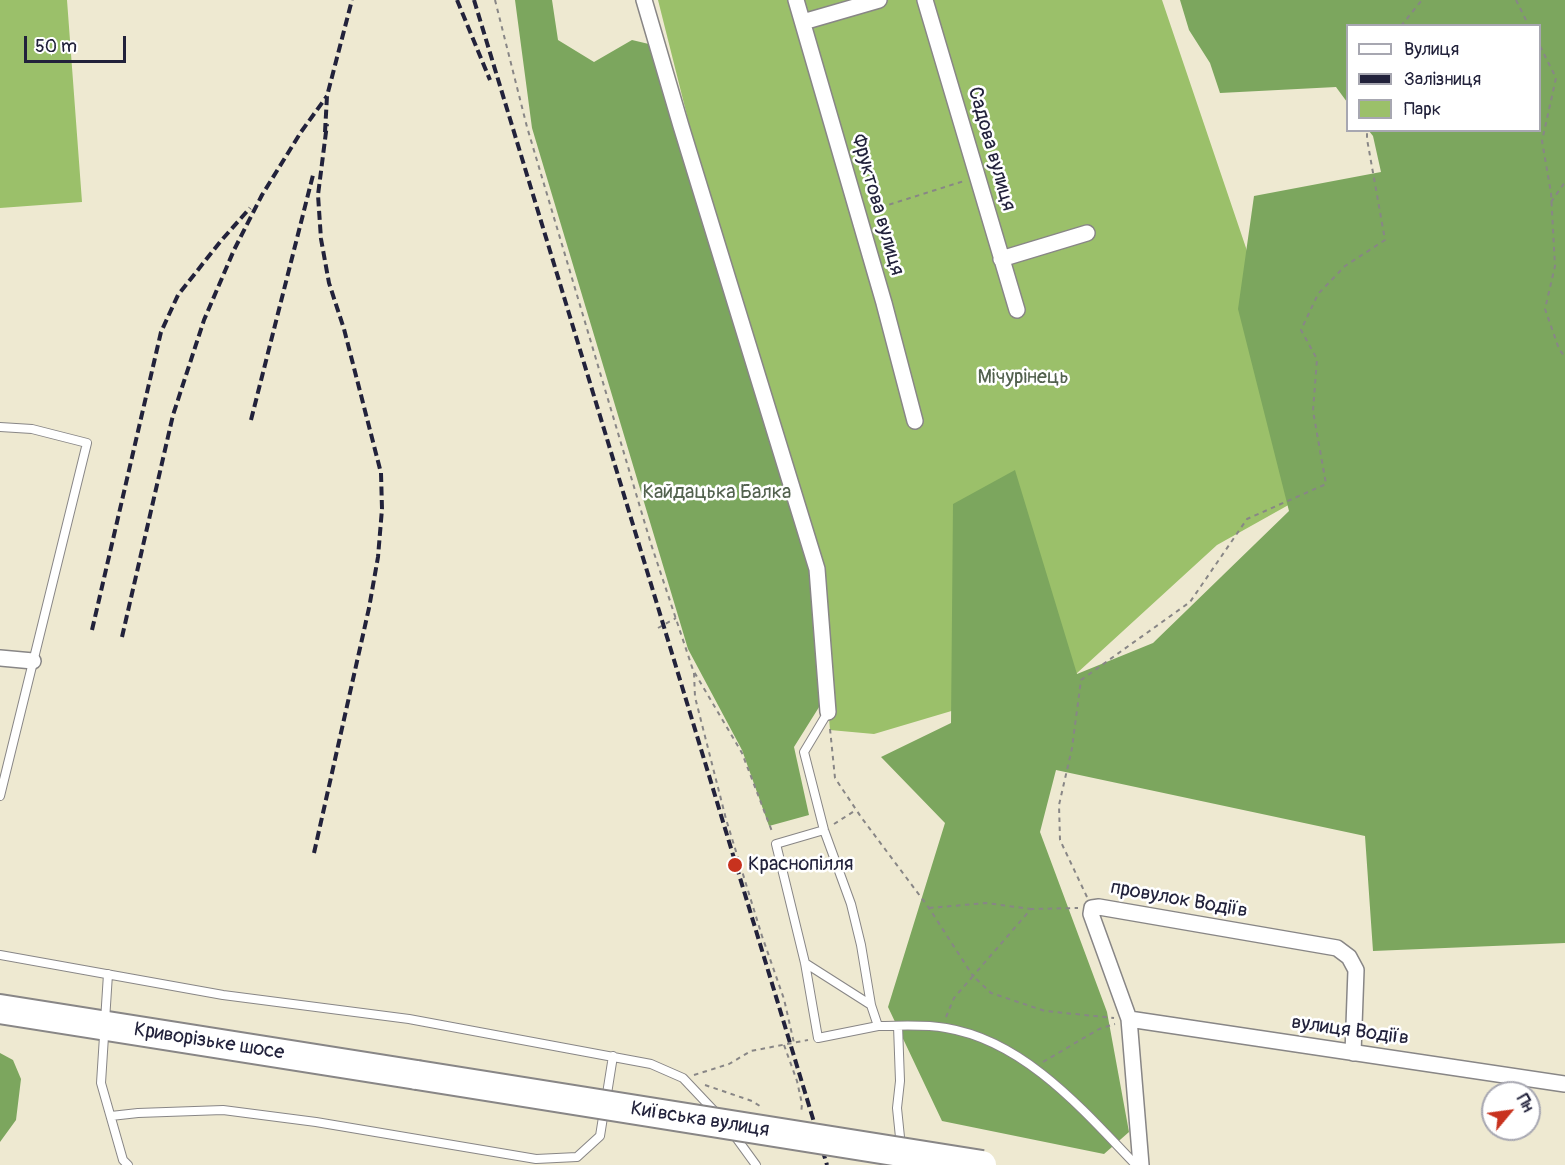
<!DOCTYPE html>
<meta charset="utf-8">
<style>
body{margin:0}
#map{position:relative;width:1565px;height:1165px;overflow:hidden;background:#eee9d1;font-family:Pangolin,sans-serif}
canvas{display:block}
.legend{position:absolute;left:1346px;top:24px;width:195px;height:108px;box-sizing:border-box;background:#fff;border:2px solid #a7a7b1;margin:0;padding:8px 10px;list-style:none;font-size:18px;color:#22223b}
.legend li{display:flex;align-items:center;gap:12px;height:30px}
.legend b{width:30px;border:2px solid #a7a7b1}
.north{position:absolute;left:1481px;top:1081px;width:60px;height:60px;box-sizing:border-box;background:#fff;border:2px solid #a7a7b1;border-radius:50%;rotate:61deg;font-size:16px;font-weight:700;line-height:24px;text-align:center;color:#22223b}
.north::after{content:'';display:block;margin:auto;width:21px;height:27px;background:#c8321e;clip-path:polygon(50% 0,100% 100%,50% 72%,0 100%)}
.scale{position:absolute;left:24px;top:36px;width:102px;height:27px;box-sizing:border-box;border:3px solid #22223b;border-top:0;padding-left:8px;font-size:18px;line-height:21px;white-space:nowrap;color:#22223b;-webkit-text-stroke:4px #fff;paint-order:stroke}
</style>
<div id="map">
<canvas width="1565" height="1165"></canvas>
<ul class="legend">
<li><b style="height:8px;background:#fff"></b>Вулиця</li>
<li><b style="height:8px;background:#22223b"></b>Залізниця</li>
<li><b style="height:16px;background:#9bc06a"></b>Парк</li>
</ul>
<div class="north">Пн</div>
<div class="scale">50 m</div>
</div>
<script>
const g = document.querySelector('canvas').getContext('2d');
g.lineJoin = 'round';
function paint(path, color) {
  g.fillStyle = color;
  g.fill(path, 'evenodd');
}
function stroke(path, color, width, dash) {
  g.strokeStyle = color;
  g.lineWidth = width;
  g.lineCap = dash ? 'butt' : 'round';
  g.setLineDash(dash || []);
  g.stroke(path);
}
function drawText(font, color, halo, rows, align = 'center') {
  g.font = font + ' Pangolin,sans-serif';
  g.lineWidth = 5;
  g.setLineDash([]);
  g.textBaseline = 'middle';
  g.strokeStyle = halo;
  g.fillStyle = color;
  for (const [text, x, y, turn = 0] of rows) {
    g.save();
    g.translate(x, y);
    g.rotate((+turn || 0) * Math.PI / 180);
    g.textAlign = isNaN(turn) ? turn : align;
    if (halo) g.strokeText(text, 0, 0);
    g.fillText(text, 0, 0);
    g.restore();
  }
}
const green = new Path2D(`
 M 0,0 L 67,0 L 82,202 L 0,208 Z
 M 658,0 L 1162,0 L 1326,484 L 1217,545 L 1076,674 L 874,734 L 830,730 L 817,572 L 718,239 Z`);
const forest = new Path2D(`
 M 515,0 L 552,0 L 558,40 L 594,62 L 632,40 L 653,45 L 784,466 L 816,596 L 831,688 L 794,747 L 809,815 L 769,826 L 742,750 L 688,649 L 532,128 Z
 M 1180,0 L 1565,0 L 1565,943 L 1373,951 L 1365,836 L 1056,770 L 1040,832 L 1107,1012 L 1129,1132 L 1104,1154 L 942,1121 L 888,1007 L 945,823 L 881,757 L 951,723 L 953,504 L 1015,470 L 1077,674 L 1153,643 L 1289,511 L 1238,309 L 1254,196 L 1381,172 L 1373,136 L 1369,131 L 1540,130 L 1540,26 L 1348,26 L 1347,102 L 1336,87 L 1220,93 L 1210,63 L 1189,30 Z
 M 0,1053 L 13,1060 L 21,1079 L 16,1120 L 0,1142 Z`);
const path = new Path2D(`
 M 495,0 L 527,127 L 651,544 L 693,670 L 742,753 L 773,834
 M 1516,0 L 1529,26
 M 1401,26 L 1422,0
 M 1540,46 L 1556,78 L 1542,141 L 1551,193 L 1555,266 L 1545,309 L 1559,349 L 1565,357
 M 1551,202 L 1565,182
 M 872,210 L 964,181
 M 658,628 L 676,618
 M 694,673 L 695,697 L 726,819 L 762,936 L 784,999 L 794,1043
 M 830,729 L 835,778 L 861,817 L 929,908 L 973,976 L 1031,909 L 1078,908
 M 834,824 L 856,810
 M 1087,897 L 1060,840 L 1059,805 L 1072,748 L 1081,680 L 1190,602 L 1247,519 L 1326,484 L 1313,411 L 1317,359 L 1301,330 L 1318,294 L 1345,266 L 1385,240 L 1367,139 L 1367,130
 M 929,908 L 986,903 L 1031,909
 M 946,1017 L 954,998 L 973,976 L 991,993 L 1045,1011 L 1114,1018
 M 784,1045 L 797,1081 L 802,1104 L 801,1114
 M 1043,1062 L 1099,1029 L 1115,1024
 M 694,1075 L 729,1064 L 751,1051 L 808,1040
 M 705,1085 L 752,1101 L 763,1108`);
const lane = new Path2D(`
 M 0,427 L 32,429 L 87,443 L 0,796
 M 828,712 L 804,752 L 824,830 L 851,904 L 861,945 L 871,1005 L 878,1026 C 901,1026 923,1024 946,1028 C 1025,1041 1084,1111 1136,1165
 M 824,830 L 776,844 L 805,963 L 818,1038 L 878,1026
 M 0,955 L 223,995 L 409,1019 L 651,1064 L 683,1078 L 717,1114
 M 805,963 L 871,1005
 M 108,974 L 101,1083 L 123,1160 L 128,1165
 M 898,1026 L 900,1081 L 897,1108 L 901,1147
 M 606,1100 L 613,1056
 M 111,1116 L 138,1113 L 223,1110 L 316,1122 L 536,1159 L 577,1157 L 600,1136 L 604,1111
 M 732,1132 L 756,1165`);
const street = new Path2D(`
 M 644,0 L 681,126 L 817,569 L 828,712
 M 796,0 L 884,303 L 915,421
 M 925,0 L 1017,310
 M 803,22 L 879,0
 M 1001,259 L 1087,233
 M 0,658 L 33,661
 M 1129,1019 L 1565,1084
 M 1141,1165 L 1129,1019 L 1091,914 L 1092,908 L 1099,907 L 1337,948 L 1349,957 L 1356,970 L 1353,1053`);
const highway = new Path2D(`
 M 0,1009 L 417,1075`);
const rail = new Path2D(`
 M 457,0 L 490,80
 M 474,0 L 827,1165
 M 325,132 L 327,96 L 352,0
 M 251,420 L 313,175
 M 92,630 L 161,332 L 178,295 L 220,242 L 250,208
 M 122,637 L 173,415 L 204,320 L 234,250 L 262,195 L 301,132 L 327,96
 M 314,853 L 369,608 L 378,557 L 382,509 L 381,473 L 344,329 L 329,283 L 321,239 L 318,195 L 327,124`);
const highwayBridge = new Path2D(`
 M 417,1075 L 982,1165`);
const markers = [
 [735,865,8,"#c8321e"]
];
const streetNames = [
 ["Садова вулиця",991,149,74],
 ["Фруктова вулиця",877,205,74],
 ["провулок Водіїв",1179,900,10],
 ["вулиця Водіїв",1350,1031,8],
 ["Криворізьке шосе",209,1042,9],
 ["Київська вулиця",700,1120,9]
];
const parkNames = [
 ["Мічурінець",1023,378],
 ["Кайдацька Балка",717,493]
];
const poiNames = [
 ["Краснопілля",748,865]
];
paint(green, '#9bc06a');
paint(forest, '#7ca65e');
stroke(lane, '#888686', 10);
stroke(street, '#888686', 18);
stroke(highway, '#888686', 32);
stroke(path, '#888686', 2, [4.5, 4.5]);
stroke(lane, '#fff', 8);
stroke(street, '#fff', 15);
stroke(highway, '#fff', 28);
stroke(rail, '#22223b', 4, [9, 4.5]);
stroke(highwayBridge, '#888686', 32, []);
stroke(highwayBridge, '#fff', 28);
for (const [x, y, r, color] of markers) {
  const dot = new Path2D();
  dot.arc(x, y, r, 0, 2 * Math.PI);
  g.fillStyle = color;
  g.fill(dot);
  stroke(dot, '#fff', 2);
}
drawText('20px', '#22223b', '#fff', streetNames);
drawText('20px', '#52614e', '#fff', parkNames);
drawText('20px', '#22223b', '#fff', poiNames, 'left');
</script>
